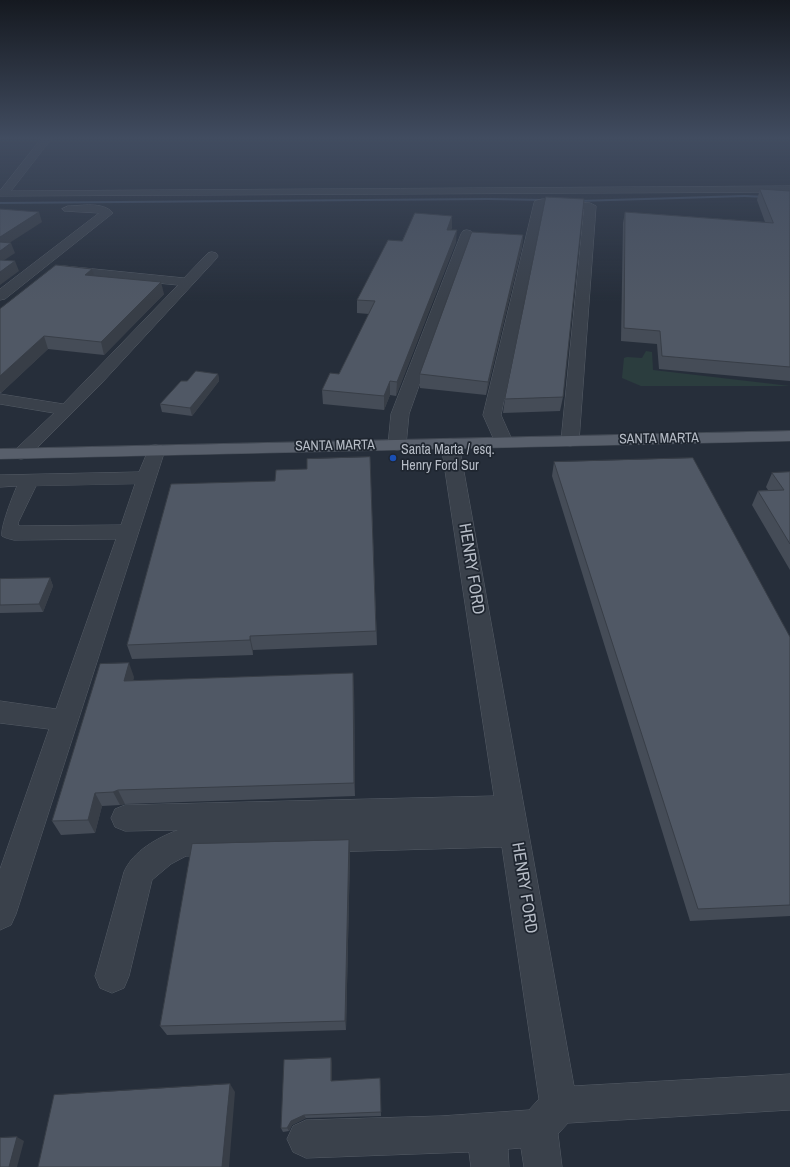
<!DOCTYPE html>
<style>
body{margin:0}
canvas{display:block;background:#262e3a}
</style>
<canvas width="790" height="1167"></canvas>
<script>
const g = document.querySelector('canvas').getContext('2d');
g.lineJoin = 'round';
function paint(path, color) {
  g.fillStyle = color;
  g.fill(path, 'evenodd');
}
function stroke(path, color, width, dash) {
  g.strokeStyle = color;
  g.lineWidth = width;
  g.lineCap = dash ? 'butt' : 'round';
  g.setLineDash(dash || []);
  g.stroke(path);
}
function drawText(font, color, halo, rows, align = 'center') {
  g.font = font + ' "Archivo Narrow",sans-serif';
  g.lineWidth = 3.5;
  g.setLineDash([]);
  g.textBaseline = 'middle';
  g.strokeStyle = halo;
  g.fillStyle = color;
  for (const [text, x, y, turn = 0] of rows) {
    g.save();
    g.translate(x, y);
    g.rotate((+turn || 0) * Math.PI / 180);
    g.textAlign = isNaN(turn) ? turn : align;
    if (halo) g.strokeText(text, 0, 0);
    g.fillText(text, 0, 0);
    g.restore();
  }
}
const green = new Path2D(`
 M 646,351 L 652,352 L 653,370 L 790,386 L 641,386 L 622,378 L 624,358 L 627,357 L 642,358 Z`);
const stream = new Path2D(`
 M 745,195 L 766,196 L 767,197 L 766,198 L 745,197 L 578,202 L 577,201 L 578,200 Z
 M 488,198 L 544,199 L 545,200 L 544,201 L 488,200 L 0,204 L 0,202 Z`);
const minor = new Path2D(`
 M 42,138 L 52,138 L 11,191 L 790,186 L 790,192 L 0,196 L 0,191 Z
 M 543,199 L 590,203 L 596,206 L 579,441 L 576,445 L 570,446 L 564,445 L 561,441 L 584,209 L 544,205 L 501,415 L 513,442 L 510,446 L 504,447 L 498,446 L 495,442 L 483,415 L 534,203 L 535,201 Z
 M 68,206 C 81,206 103,201 113,213 L 5,299 L 0,300 L 0,289 L 99,213 L 64,211 L 62,209 Z
 M 467,230 L 471,231 L 473,234 L 409,414 L 406,445 L 403,449 L 397,450 L 391,449 L 388,445 L 391,414 L 461,234 L 463,231 Z
 M 212,252 L 216,253 L 218,256 L 216,259 L 100,385 L 27,458 L 21,459 L 15,458 L 12,454 L 15,450 L 54,413 L 0,404 L 0,394 L 63,404 L 178,285 L 64,274 L 59,273 L 58,270 L 59,267 L 64,266 L 184,278 L 208,253 Z
 M 450,439 L 456,440 L 459,444 L 574,1086 L 790,1074 L 790,1110 L 568,1123 L 558,1134 L 562,1167 L 524,1167 L 521,1148 L 508,1149 L 509,1167 L 471,1167 L 469,1152 L 306,1158 L 293,1152 L 287,1139 L 293,1126 L 306,1120 L 441,1116 L 529,1110 L 539,1099 L 502,847 L 186,856 L 171,864 L 152,880 L 129,976 L 124,988 L 112,993 L 100,988 L 95,976 L 124,872 C 133,851 157,838 178,830 L 125,831 L 115,827 L 111,818 L 115,809 L 125,805 L 494,796 L 441,444 L 444,440 Z
 M 156,445 L 162,446 L 165,450 L 16,914 L 11,925 L 0,930 L 0,869 L 49,729 L 0,723 L 0,701 L 56,709 L 116,539 L 14,540 C 10,539 5,538 2,536 C 0,528 13,495 17,486 L 0,487 L 0,475 L 139,472 L 150,446 ZM 135,484 L 121,525 L 19,526 L 18,523 L 36,486 Z`);
const major = new Path2D(`
 M 790,431 L 790,441 L 0,459 L 0,449 Z`);
const wall = new Path2D(`
 M 760,189 L 790,191 L 790,381 L 659,369 L 657,344 L 621,341 L 623,223 L 625,212 L 765,222 L 757,200 Z
 M 452,216 L 452,227 L 451,230 L 456,242 L 396,396 L 390,395 L 384,410 L 323,404 L 322,390 L 339,374 L 369,314 L 357,313 L 357,300 L 402,241 Z
 M 523,235 L 522,247 L 486,395 L 420,388 L 420,374 Z
 M 92,269 L 94,276 L 164,294 L 104,355 L 48,349 L 1,393 L 0,393 L 0,309 Z
 M 218,374 L 219,381 L 192,416 L 162,412 L 160,404 Z
 M 563,397 L 560,411 L 503,413 L 505,399 Z
 M 370,457 L 377,645 L 253,650 L 253,655 L 132,659 L 127,645 L 275,481 L 307,469 Z
 M 554,462 L 790,637 L 790,916 L 690,921 L 552,476 Z
 M 790,472 L 790,570 L 752,505 L 758,491 L 768,490 L 766,487 L 772,473 Z
 M 50,578 L 53,586 L 43,612 L 0,613 L 0,579 Z
 M 134,677 L 133,680 L 354,687 L 355,796 L 125,804 L 120,805 L 102,806 L 95,833 L 61,835 L 52,821 Z
 M 350,853 L 346,1030 L 167,1035 L 160,1026 Z
 M 332,1063 L 332,1081 L 380,1078 L 381,1116 L 306,1118 L 292,1125 L 289,1131 L 283,1132 L 281,1128 Z`);
const shadedWall = new Path2D(`
 M 39,212 L 42,222 L 0,249 L 0,237 Z
 M 452,216 L 452,227 L 446,241 L 447,230 Z
 M 457,230 L 456,242 L 396,396 L 397,382 Z
 M 523,235 L 522,247 L 486,395 L 488,382 Z
 M 11,243 L 15,253 L 0,263 L 0,251 Z
 M 15,261 L 19,271 L 0,285 L 0,272 Z
 M 92,269 L 96,280 L 85,275 Z
 M 161,282 L 164,294 L 104,355 L 101,342 Z
 M 44,336 L 48,349 L 1,393 L 0,391 L 0,376 Z
 M 218,374 L 219,381 L 192,416 L 190,408 Z
 M 390,381 L 390,395 L 384,410 L 384,396 Z
 M 50,578 L 53,586 L 43,612 L 39,604 Z
 M 250,636 L 253,650 L 253,655 L 250,640 Z
 M 129,663 L 134,677 L 130,695 L 124,681 Z
 M 353,673 L 354,687 L 355,796 L 354,783 Z
 M 118,790 L 125,804 L 120,805 L 113,792 Z
 M 95,793 L 102,806 L 95,833 L 88,820 Z
 M 349,840 L 350,853 L 346,1030 L 345,1021 Z
 M 331,1058 L 332,1063 L 332,1085 L 331,1081 Z
 M 230,1084 L 235,1092 L 229,1167 L 222,1167 Z
 M 304,1115 L 306,1118 L 292,1125 L 289,1131 L 287,1128 L 291,1121 Z
 M 17,1137 L 24,1141 L 17,1167 L 9,1167 Z`);
const building = new Path2D(`
 M 760,189 L 790,191 L 790,367 L 662,356 L 660,331 L 624,328 L 625,212 L 773,223 Z
 M 546,197 L 584,199 L 563,397 L 505,399 Z
 M 0,209 L 39,212 L 0,237 Z
 M 415,213 L 452,216 L 447,230 L 457,230 L 397,382 L 390,381 L 384,396 L 322,390 L 330,373 L 339,374 L 375,301 L 357,300 L 388,240 L 402,241 Z
 M 472,232 L 523,235 L 488,382 L 420,374 Z
 M 0,242 L 11,243 L 0,251 Z
 M 0,260 L 15,261 L 0,272 Z
 M 56,265 L 92,269 L 85,275 L 161,282 L 101,342 L 44,336 L 0,376 L 0,309 Z
 M 196,371 L 218,374 L 190,408 L 160,404 L 181,381 L 187,381 Z
 M 370,457 L 376,631 L 250,636 L 250,640 L 127,645 L 171,484 L 275,481 L 276,470 L 307,469 L 307,459 Z
 M 693,458 L 790,637 L 790,905 L 698,909 L 554,462 Z
 M 790,472 L 790,544 L 758,491 L 784,490 L 772,473 Z
 M 50,578 L 39,604 L 0,605 L 0,579 Z
 M 129,663 L 124,681 L 353,673 L 354,783 L 118,790 L 113,792 L 95,793 L 88,820 L 52,821 L 100,664 Z
 M 349,840 L 345,1021 L 160,1026 L 192,844 Z
 M 331,1058 L 331,1081 L 380,1078 L 381,1112 L 304,1115 L 291,1121 L 287,1128 L 281,1128 L 284,1060 Z
 M 230,1084 L 222,1167 L 38,1167 L 54,1095 Z
 M 17,1137 L 9,1167 L 0,1167 L 0,1138 Z`);
const markers = [
 [393,458,4,"#1a4fb4"]
];
const streetNames = [
 ["SANTA MARTA",659,439,-1],
 ["SANTA MARTA",335,446,-1]
];
const poiNames = [
 ["Santa Marta / esq.",401,450],
 ["Henry Ford Sur",401,466]
];
const nearStreetnames = [
 ["HENRY FORD",471,569,81],
 ["HENRY FORD",524,888,81]
];
paint(green, '#2b3d3e');
paint(stream, '#3e4c61');
stroke(minor, '#555c66', 1);
stroke(major, '#434a54', 1);
paint(minor, '#3a414b');
paint(major, '#585f6b');
paint(wall, '#454c57');
paint(shadedWall, '#383e47');
paint(building, '#505865');
stroke(building, '#383e47', 1);
const sky = g.createLinearGradient(0, 0, 0, 301);
sky.addColorStop(0, '#151920');
sky.addColorStop(0.46, '#414c60');
sky.addColorStop(1, '#414c6000');
g.fillStyle = sky;
g.fillRect(0, 0, 790, 301);
for (const [x, y, r, color] of markers) {
  const dot = new Path2D();
  dot.arc(x, y, r, 0, 2 * Math.PI);
  g.fillStyle = color;
  g.fill(dot);
  stroke(dot, '#1f2630', 1.5);
}
drawText('14px', '#b6bcc6', '#1f2630', streetNames);
drawText('14px', '#b6bcc6', '#1f2630', poiNames, 'left');
drawText('17px', '#b6bcc6', '#1f2630', nearStreetnames);
</script>
